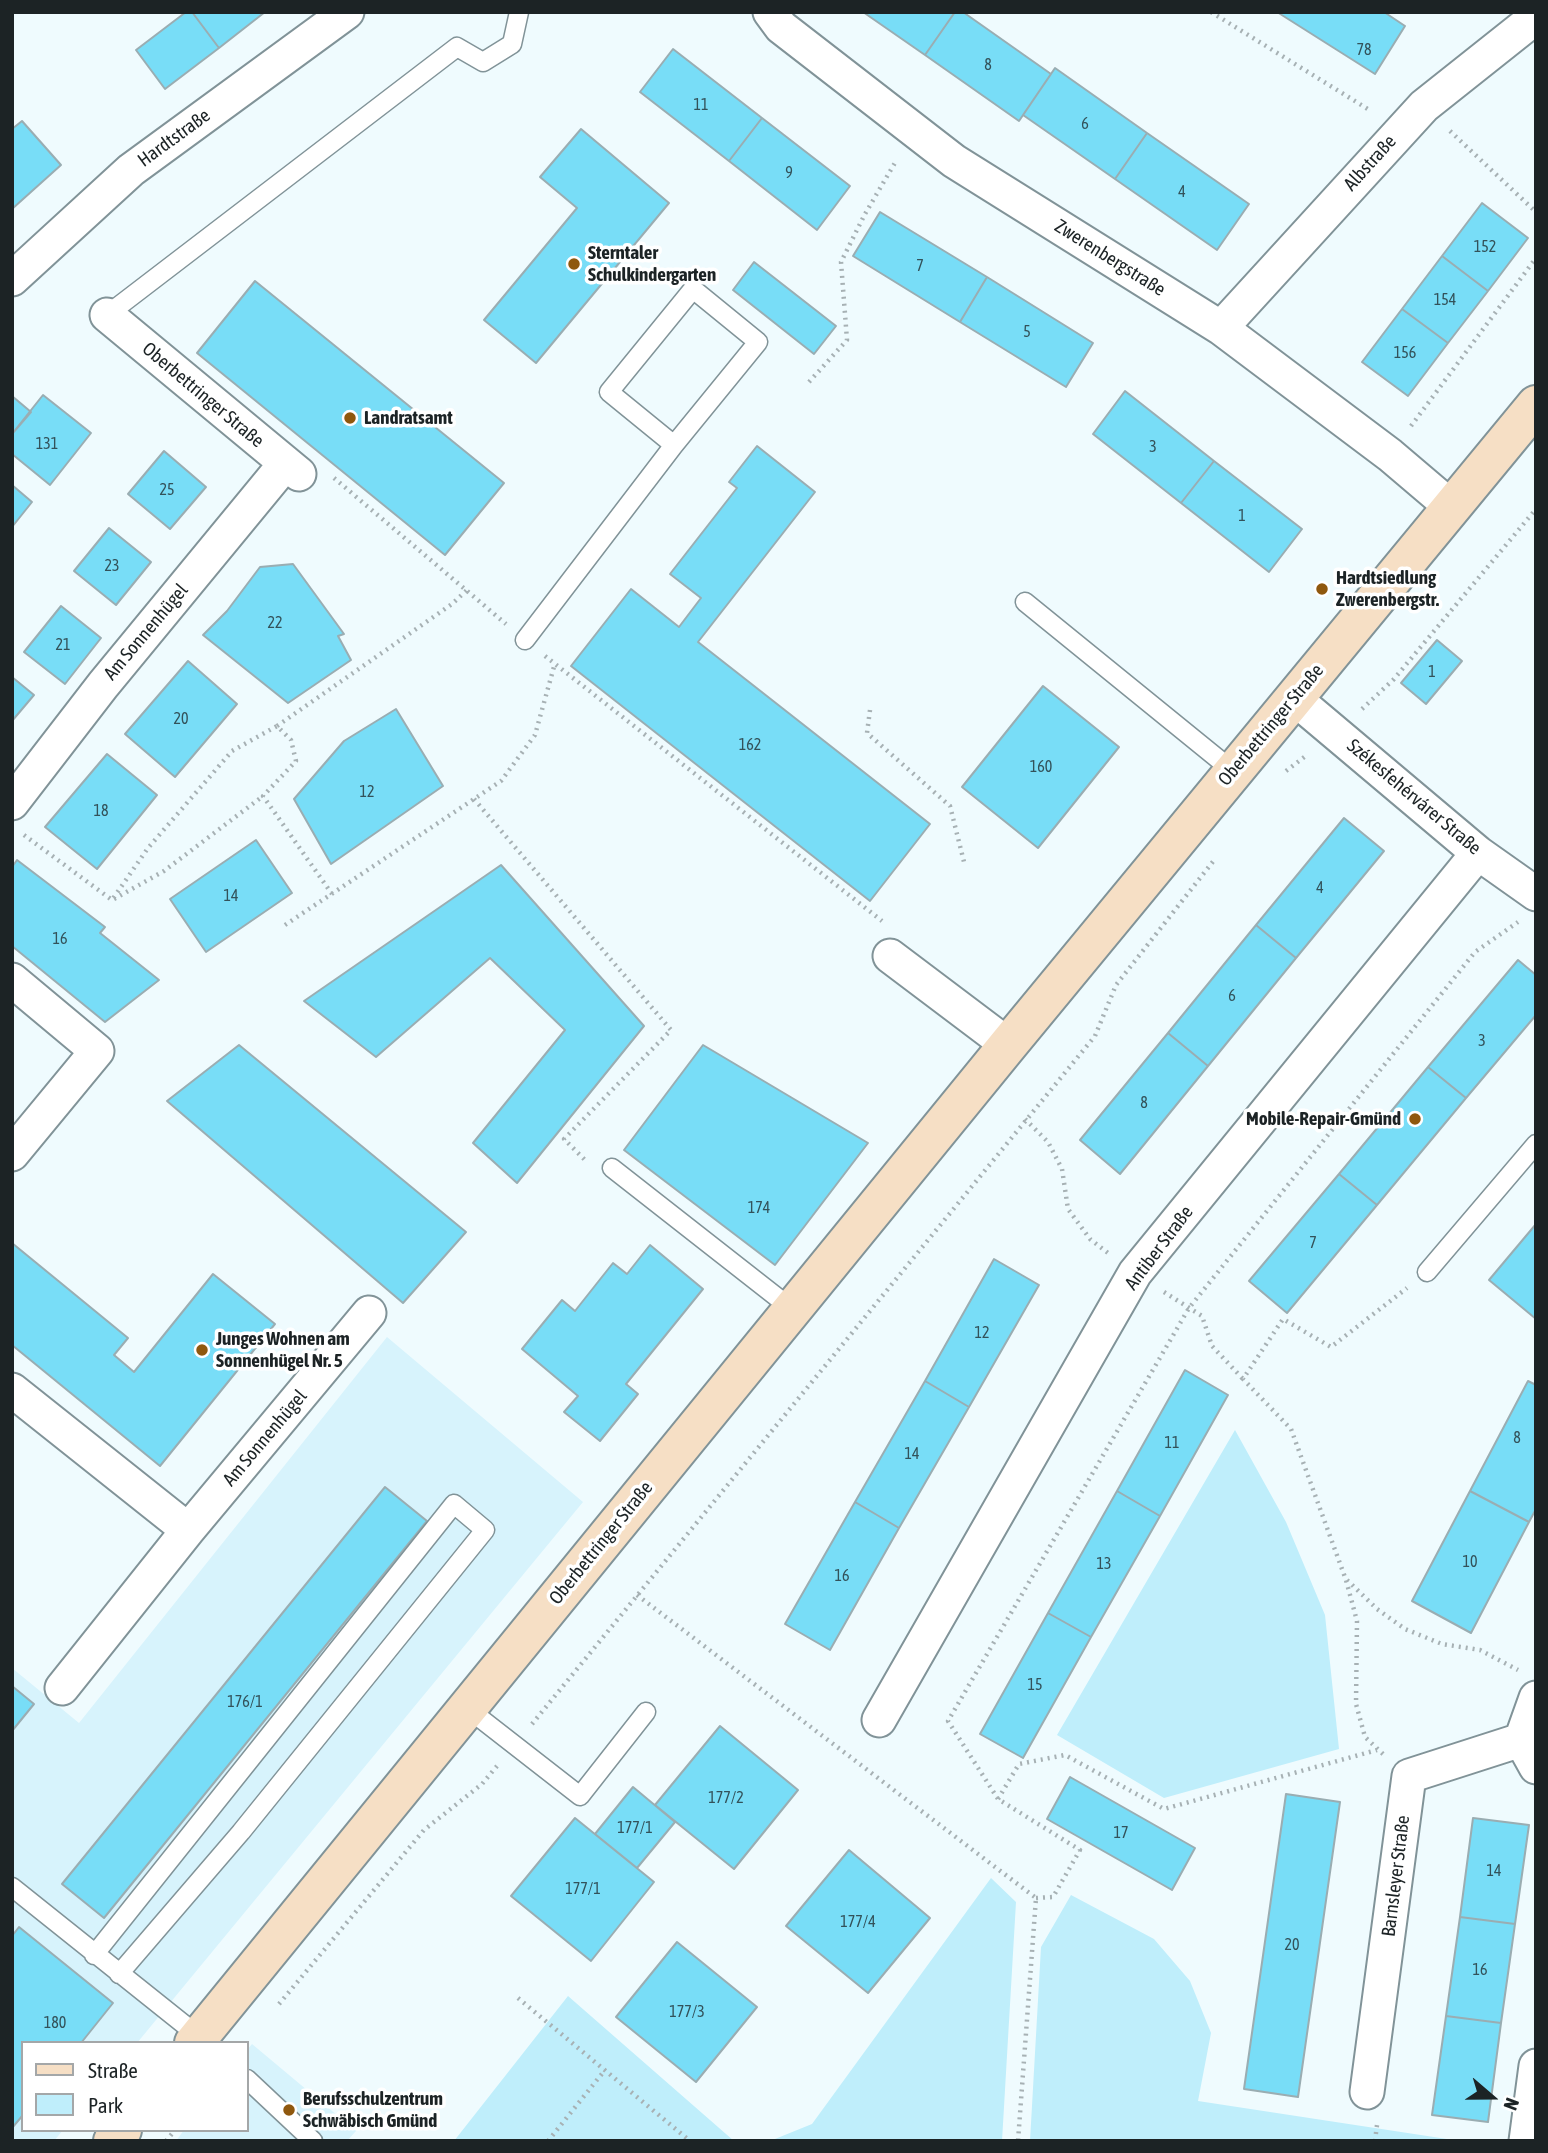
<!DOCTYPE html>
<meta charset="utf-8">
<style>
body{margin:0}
#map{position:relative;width:1548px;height:2153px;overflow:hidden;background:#effbfe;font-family:"Asap Condensed",sans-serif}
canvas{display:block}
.frame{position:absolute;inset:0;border:14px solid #1c2325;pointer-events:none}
.legend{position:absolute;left:21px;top:2041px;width:228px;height:91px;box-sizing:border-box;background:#fff;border:2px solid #a4a7a8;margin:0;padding:9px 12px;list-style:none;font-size:21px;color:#1c2325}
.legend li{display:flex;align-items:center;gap:14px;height:35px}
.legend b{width:35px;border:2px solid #a4a7a8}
.north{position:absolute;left:1457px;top:2062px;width:70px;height:70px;-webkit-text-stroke:5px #fff;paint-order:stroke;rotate:110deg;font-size:19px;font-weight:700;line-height:28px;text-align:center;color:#1c2325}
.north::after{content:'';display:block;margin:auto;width:24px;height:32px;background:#1c2325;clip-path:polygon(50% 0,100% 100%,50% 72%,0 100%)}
</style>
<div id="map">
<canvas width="1548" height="2153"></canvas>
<div class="frame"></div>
<ul class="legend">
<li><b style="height:9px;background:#f6dfc5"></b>Straße</li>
<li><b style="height:19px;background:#bfeefb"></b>Park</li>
</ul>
<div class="north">N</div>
</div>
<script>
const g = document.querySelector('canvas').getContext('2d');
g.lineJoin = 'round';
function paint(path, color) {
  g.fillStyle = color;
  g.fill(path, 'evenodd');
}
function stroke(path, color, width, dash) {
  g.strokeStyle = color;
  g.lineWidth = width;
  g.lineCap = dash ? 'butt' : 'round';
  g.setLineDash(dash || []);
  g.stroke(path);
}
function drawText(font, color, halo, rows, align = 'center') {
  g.font = font + ' "Asap Condensed",sans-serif';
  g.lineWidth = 7;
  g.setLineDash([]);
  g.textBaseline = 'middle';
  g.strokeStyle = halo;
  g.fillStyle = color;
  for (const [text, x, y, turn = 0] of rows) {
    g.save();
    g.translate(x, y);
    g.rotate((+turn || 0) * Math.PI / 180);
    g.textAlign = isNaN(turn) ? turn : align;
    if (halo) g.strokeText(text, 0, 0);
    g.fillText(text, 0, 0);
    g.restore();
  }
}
const built = new Path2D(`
 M 387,1337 L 583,1502 L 137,2043 L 23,2043 L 23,2130 L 63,2130 L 54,2141 L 12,2141 L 12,1668 L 79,1723 Z
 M 252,2044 L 356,2131 L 347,2141 L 176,2141 L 184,2130 L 247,2130 L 247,2050 Z`);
const green = new Path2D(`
 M 1235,1430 L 1286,1522 L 1325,1615 L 1339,1749 L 1164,1798 L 1057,1735 Z
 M 991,1878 L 1016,1902 L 1002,2141 L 770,2141 L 812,2124 Z
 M 1071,1895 L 1154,1939 L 1190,1981 L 1211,2033 L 1198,2101 L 1460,2141 L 1030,2141 L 1041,1947 Z
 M 568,1996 L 734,2141 L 454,2141 Z`);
const building = new Path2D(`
 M 186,12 L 192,12 L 219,48 L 165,89 L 136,50 Z
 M 192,12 L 265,12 L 219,48 Z
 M 863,12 L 955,12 L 925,55 Z
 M 955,12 L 963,12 L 1051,74 L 1019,121 L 925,55 Z
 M 1277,12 L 1384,12 L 1405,26 L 1375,74 Z
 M 673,49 L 762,118 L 729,161 L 640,92 Z
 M 1055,68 L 1147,133 L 1115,179 L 1023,115 Z
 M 762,118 L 850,186 L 817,230 L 729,161 Z
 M 22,121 L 61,165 L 12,209 L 12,129 Z
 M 581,129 L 669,203 L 536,363 L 484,320 L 577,208 L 540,177 Z
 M 1147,133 L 1249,204 L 1217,250 L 1115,179 Z
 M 1482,203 L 1528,238 L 1488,291 L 1442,256 Z
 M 880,212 L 987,277 L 960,322 L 853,256 Z
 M 1442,256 L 1488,291 L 1448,343 L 1402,309 Z
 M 754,262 L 836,326 L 814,354 L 733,290 Z
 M 987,277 L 1093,343 L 1066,387 L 960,322 Z
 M 255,281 L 504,483 L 445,555 L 197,353 Z
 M 1402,309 L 1448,343 L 1408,396 L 1362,362 Z
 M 1125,391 L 1214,461 L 1181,503 L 1093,434 Z
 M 43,395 L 91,433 L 50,485 L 12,454 L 12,434 Z
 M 12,396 L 31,412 L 12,434 Z
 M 757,446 L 815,492 L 698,642 L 930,824 L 870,901 L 571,666 L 631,589 L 679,627 L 701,598 L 670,574 L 737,488 L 729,482 Z
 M 164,451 L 206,487 L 170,529 L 128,494 Z
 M 1214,461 L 1302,529 L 1269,572 L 1181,503 Z
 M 12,485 L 32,502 L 12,527 Z
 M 109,528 L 151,562 L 116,605 L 74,571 Z
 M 293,564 L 344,634 L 338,636 L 351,660 L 288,703 L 203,635 L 227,611 L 260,567 Z
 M 61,606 L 101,638 L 65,684 L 24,652 Z
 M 1437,640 L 1462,661 L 1426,704 L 1401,683 Z
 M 188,661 L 237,704 L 175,777 L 125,734 Z
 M 12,677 L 34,695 L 12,721 Z
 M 1043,686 L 1119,747 L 1038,848 L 962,787 Z
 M 396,709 L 443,786 L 331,864 L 294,799 L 344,741 Z
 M 107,754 L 157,795 L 97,869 L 45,827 Z
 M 1344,818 L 1384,851 L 1296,958 L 1256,925 Z
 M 256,840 L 292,893 L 206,952 L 170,899 Z
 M 17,860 L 105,927 L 100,933 L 159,980 L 105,1022 L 12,946 L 12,867 Z
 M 501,865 L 644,1026 L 517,1183 L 473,1143 L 565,1030 L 490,958 L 376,1057 L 304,1001 Z
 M 1256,925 L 1296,958 L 1208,1066 L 1168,1033 Z
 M 1518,960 L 1536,975 L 1536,1015 L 1466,1098 L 1428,1067 Z
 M 1168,1033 L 1208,1066 L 1120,1174 L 1080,1140 Z
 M 239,1045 L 466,1232 L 403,1303 L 167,1101 Z
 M 703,1045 L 868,1143 L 775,1265 L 624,1150 Z
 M 1428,1067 L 1466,1098 L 1377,1205 L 1339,1174 Z
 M 1339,1174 L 1377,1205 L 1287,1313 L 1249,1281 Z
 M 1536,1224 L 1536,1319 L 1489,1280 Z
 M 12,1243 L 128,1338 L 114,1355 L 134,1372 L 213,1274 L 275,1324 L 160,1466 L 12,1345 Z
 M 650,1245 L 703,1289 L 626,1384 L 638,1394 L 600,1441 L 564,1412 L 578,1396 L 522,1349 L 562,1300 L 575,1311 L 613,1263 L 627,1274 Z
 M 994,1259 L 1039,1285 L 969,1407 L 925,1381 Z
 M 1185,1370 L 1228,1395 L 1160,1516 L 1117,1491 Z
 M 925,1381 L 969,1407 L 899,1528 L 855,1502 Z
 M 1528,1381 L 1536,1385 L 1536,1509 L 1529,1522 L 1470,1491 Z
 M 385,1487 L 427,1521 L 104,1918 L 62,1884 Z
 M 1117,1491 L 1160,1516 L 1091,1637 L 1048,1613 Z
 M 1470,1491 L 1529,1522 L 1471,1633 L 1412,1601 Z
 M 855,1502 L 899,1528 L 830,1650 L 785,1624 Z
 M 1048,1613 L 1091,1637 L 1023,1758 L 980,1734 Z
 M 12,1686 L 34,1704 L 12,1731 Z
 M 720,1726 L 798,1790 L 734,1869 L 655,1805 Z
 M 1070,1777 L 1195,1848 L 1172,1890 L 1047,1819 Z
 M 633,1787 L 675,1822 L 637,1868 L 595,1834 Z
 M 1286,1794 L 1340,1802 L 1298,2097 L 1244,2089 Z
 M 575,1818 L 654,1882 L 591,1961 L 511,1896 Z
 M 1473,1818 L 1529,1825 L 1515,1924 L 1460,1917 Z
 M 849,1850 L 930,1918 L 868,1993 L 786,1926 Z
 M 1460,1917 L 1515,1924 L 1501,2023 L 1446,2016 Z
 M 19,1927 L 113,2003 L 81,2043 L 23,2043 L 23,2115 L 12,2128 L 12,1936 Z
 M 677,1942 L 757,2007 L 696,2082 L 616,2017 Z
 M 1446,2016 L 1501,2023 L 1488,2122 L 1432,2115 Z`);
const path = new Path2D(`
 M 1211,12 L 1371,111
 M 1450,131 L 1536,212
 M 809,382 L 847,340 L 841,262 L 865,214 L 896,161
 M 1411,426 L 1536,258
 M 334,478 L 506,624
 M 545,656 L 882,921
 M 1362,709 L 1394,679 L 1536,509
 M 870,710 L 867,733 L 950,806 L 964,862
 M 277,726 L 452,604 L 467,590
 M 1286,771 L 1307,755
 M 474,799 L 671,1030 L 564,1139 L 587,1162
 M 24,835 L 112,900 L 148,848 L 232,751 L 277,726 L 291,740 L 296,761 L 263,796 L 332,894
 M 114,899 L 164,871 L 263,796
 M 285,925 L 501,781 L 535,735 L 555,663
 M 1025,1119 L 1048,1142 L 1062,1169 L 1068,1209 L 1090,1239 L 1108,1253
 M 1164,1292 L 1202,1316 L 1212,1346 L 1243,1379
 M 1347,1580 L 1377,1609 L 1405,1629 L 1442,1644 L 1480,1650 L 1518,1670
 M 637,1595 L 1036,1898 L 1018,2141
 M 532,1724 L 1095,1036 L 1116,985 L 1215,859
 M 1383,1754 L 1365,1737 L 1356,1704 L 1357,1621 L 1346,1580 L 1291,1429 L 1243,1379 L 1283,1319 L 1331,1347 L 1407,1288
 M 998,1799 L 1019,1764 L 1065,1755 L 1164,1809 L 1377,1750
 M 1036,1898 L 1053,1897 L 1080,1850 L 998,1799 L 948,1721 L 1189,1308 L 1475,952 L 1518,922
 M 518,1998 L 690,2141
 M 279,2004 L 424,1830 L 482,1784 L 497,1766
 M 166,2141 L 175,2130
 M 548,2141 L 605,2070
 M 1375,2141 L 1377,2125`);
const lane = new Path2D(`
 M 107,315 L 457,47 L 483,62 L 512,44 L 519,12
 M 1025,602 L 1233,771
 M 525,640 L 674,445 L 758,342 L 693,289 L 609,392 L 674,445
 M 612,1168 L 792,1309
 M 1427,1272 L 1536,1144
 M 467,1708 L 580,1796 L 646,1712
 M 12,1887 L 201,2038
 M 94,1955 L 454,1504 L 485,1530 L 241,1832 L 119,1974
 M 247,2079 L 313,2141`);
const street = new Path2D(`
 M 770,12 L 781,27 L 954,161 L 1221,328 L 1390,455 L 1450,506
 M 12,279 L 131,170 L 347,12
 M 107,315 L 299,474
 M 1221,328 L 1424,106 L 1536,17
 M 1294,698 L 1478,853 L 1536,894
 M 12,803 L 103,685 L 285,464
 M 890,956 L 1008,1045
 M 12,980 L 97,1051 L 12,1154
 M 12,1390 L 188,1530
 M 62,1688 L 188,1530 L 369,1313
 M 879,1720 L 1135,1273 L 1478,853
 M 1521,1740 L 1536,1698
 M 1367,2092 L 1409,1776 L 1521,1740 L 1536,1767
 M 1526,2141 L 1536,2066`);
const secondary = new Path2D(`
 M 194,2043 L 1008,1045 L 1536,405
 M 113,2141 L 122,2130`);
const markers = [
 [574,264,7,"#8f580e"],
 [350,418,7,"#8f580e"],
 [1322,589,7,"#8f580e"],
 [1415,1119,7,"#8f580e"],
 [202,1350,7,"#8f580e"],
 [289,2110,7,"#8f580e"]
];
const numberNames = [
 ["78",1364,50],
 ["8",988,65],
 ["11",701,105],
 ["6",1085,124],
 ["9",789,173],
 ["4",1182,192],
 ["152",1485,247],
 ["7",920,266],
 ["154",1445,300],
 ["5",1027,332],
 ["156",1405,353],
 ["131",47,444],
 ["3",1153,447],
 ["25",167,490],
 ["1",1242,516],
 ["23",112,566],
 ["22",275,623],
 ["21",63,645],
 ["1",1432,672],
 ["20",181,719],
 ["162",750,745],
 ["160",1041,767],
 ["12",367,792],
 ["18",101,811],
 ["4",1320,888],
 ["14",231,896],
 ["16",60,939],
 ["6",1232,996],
 ["3",1482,1041],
 ["8",1144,1103],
 ["174",759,1208],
 ["7",1313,1243],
 ["12",982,1333],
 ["8",1517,1438],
 ["11",1172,1443],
 ["14",912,1454],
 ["10",1470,1562],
 ["13",1104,1564],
 ["16",842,1576],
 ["15",1035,1685],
 ["176/1",245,1702],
 ["177/2",726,1798],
 ["177/1",635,1828],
 ["17",1121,1833],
 ["14",1494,1871],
 ["177/1",583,1889],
 ["177/4",858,1922],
 ["20",1292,1945],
 ["16",1480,1970],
 ["177/3",687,2012],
 ["180",55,2023]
];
const streetNames = [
 ["Hardtstraße",174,138,-36],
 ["Albstraße",1370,163,-48],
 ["Zwerenbergstraße",1110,258,32],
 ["Oberbettringer Straße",203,395,40],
 ["Am Sonnenhügel",146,632,-50],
 ["Oberbettringer Straße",1271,725,-50],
 ["Székesfehérvárer Straße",1414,797,40],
 ["Antiber Straße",1159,1248,-53],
 ["Am Sonnenhügel",265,1438,-50],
 ["Oberbettringer Straße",601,1543,-51],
 ["Barnsleyer Straße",1396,1876,-83]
];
const poiNames = [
 ["Sterntaler",588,253],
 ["Schulkindergarten",588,275],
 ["Landratsamt",364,418],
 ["Hardtsiedlung",1336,578],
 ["Zwerenbergstr.",1336,600],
 ["Mobile-Repair-Gmünd",1401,1119,"right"],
 ["Junges Wohnen am",216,1339],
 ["Sonnenhügel Nr. 5",216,1361],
 ["Berufsschulzentrum",303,2099],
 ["Schwäbisch Gmünd",303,2121]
];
paint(built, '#d7f3fc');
paint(green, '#bfeefb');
paint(building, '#78ddf7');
stroke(building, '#9aadb2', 2);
stroke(lane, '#819398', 21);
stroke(street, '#819398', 37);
stroke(secondary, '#819398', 42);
stroke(path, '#a7b1b4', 4.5, [2, 5]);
stroke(lane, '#fff', 18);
stroke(street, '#fff', 33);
stroke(secondary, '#f6dfc5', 38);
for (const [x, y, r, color] of markers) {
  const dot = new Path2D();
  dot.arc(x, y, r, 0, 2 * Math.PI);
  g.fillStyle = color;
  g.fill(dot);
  stroke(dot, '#fff', 2.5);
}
drawText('16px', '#33525a', null, numberNames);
drawText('19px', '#1c2325', '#fff', streetNames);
drawText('bold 19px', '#1c2325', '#fff', poiNames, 'left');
</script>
